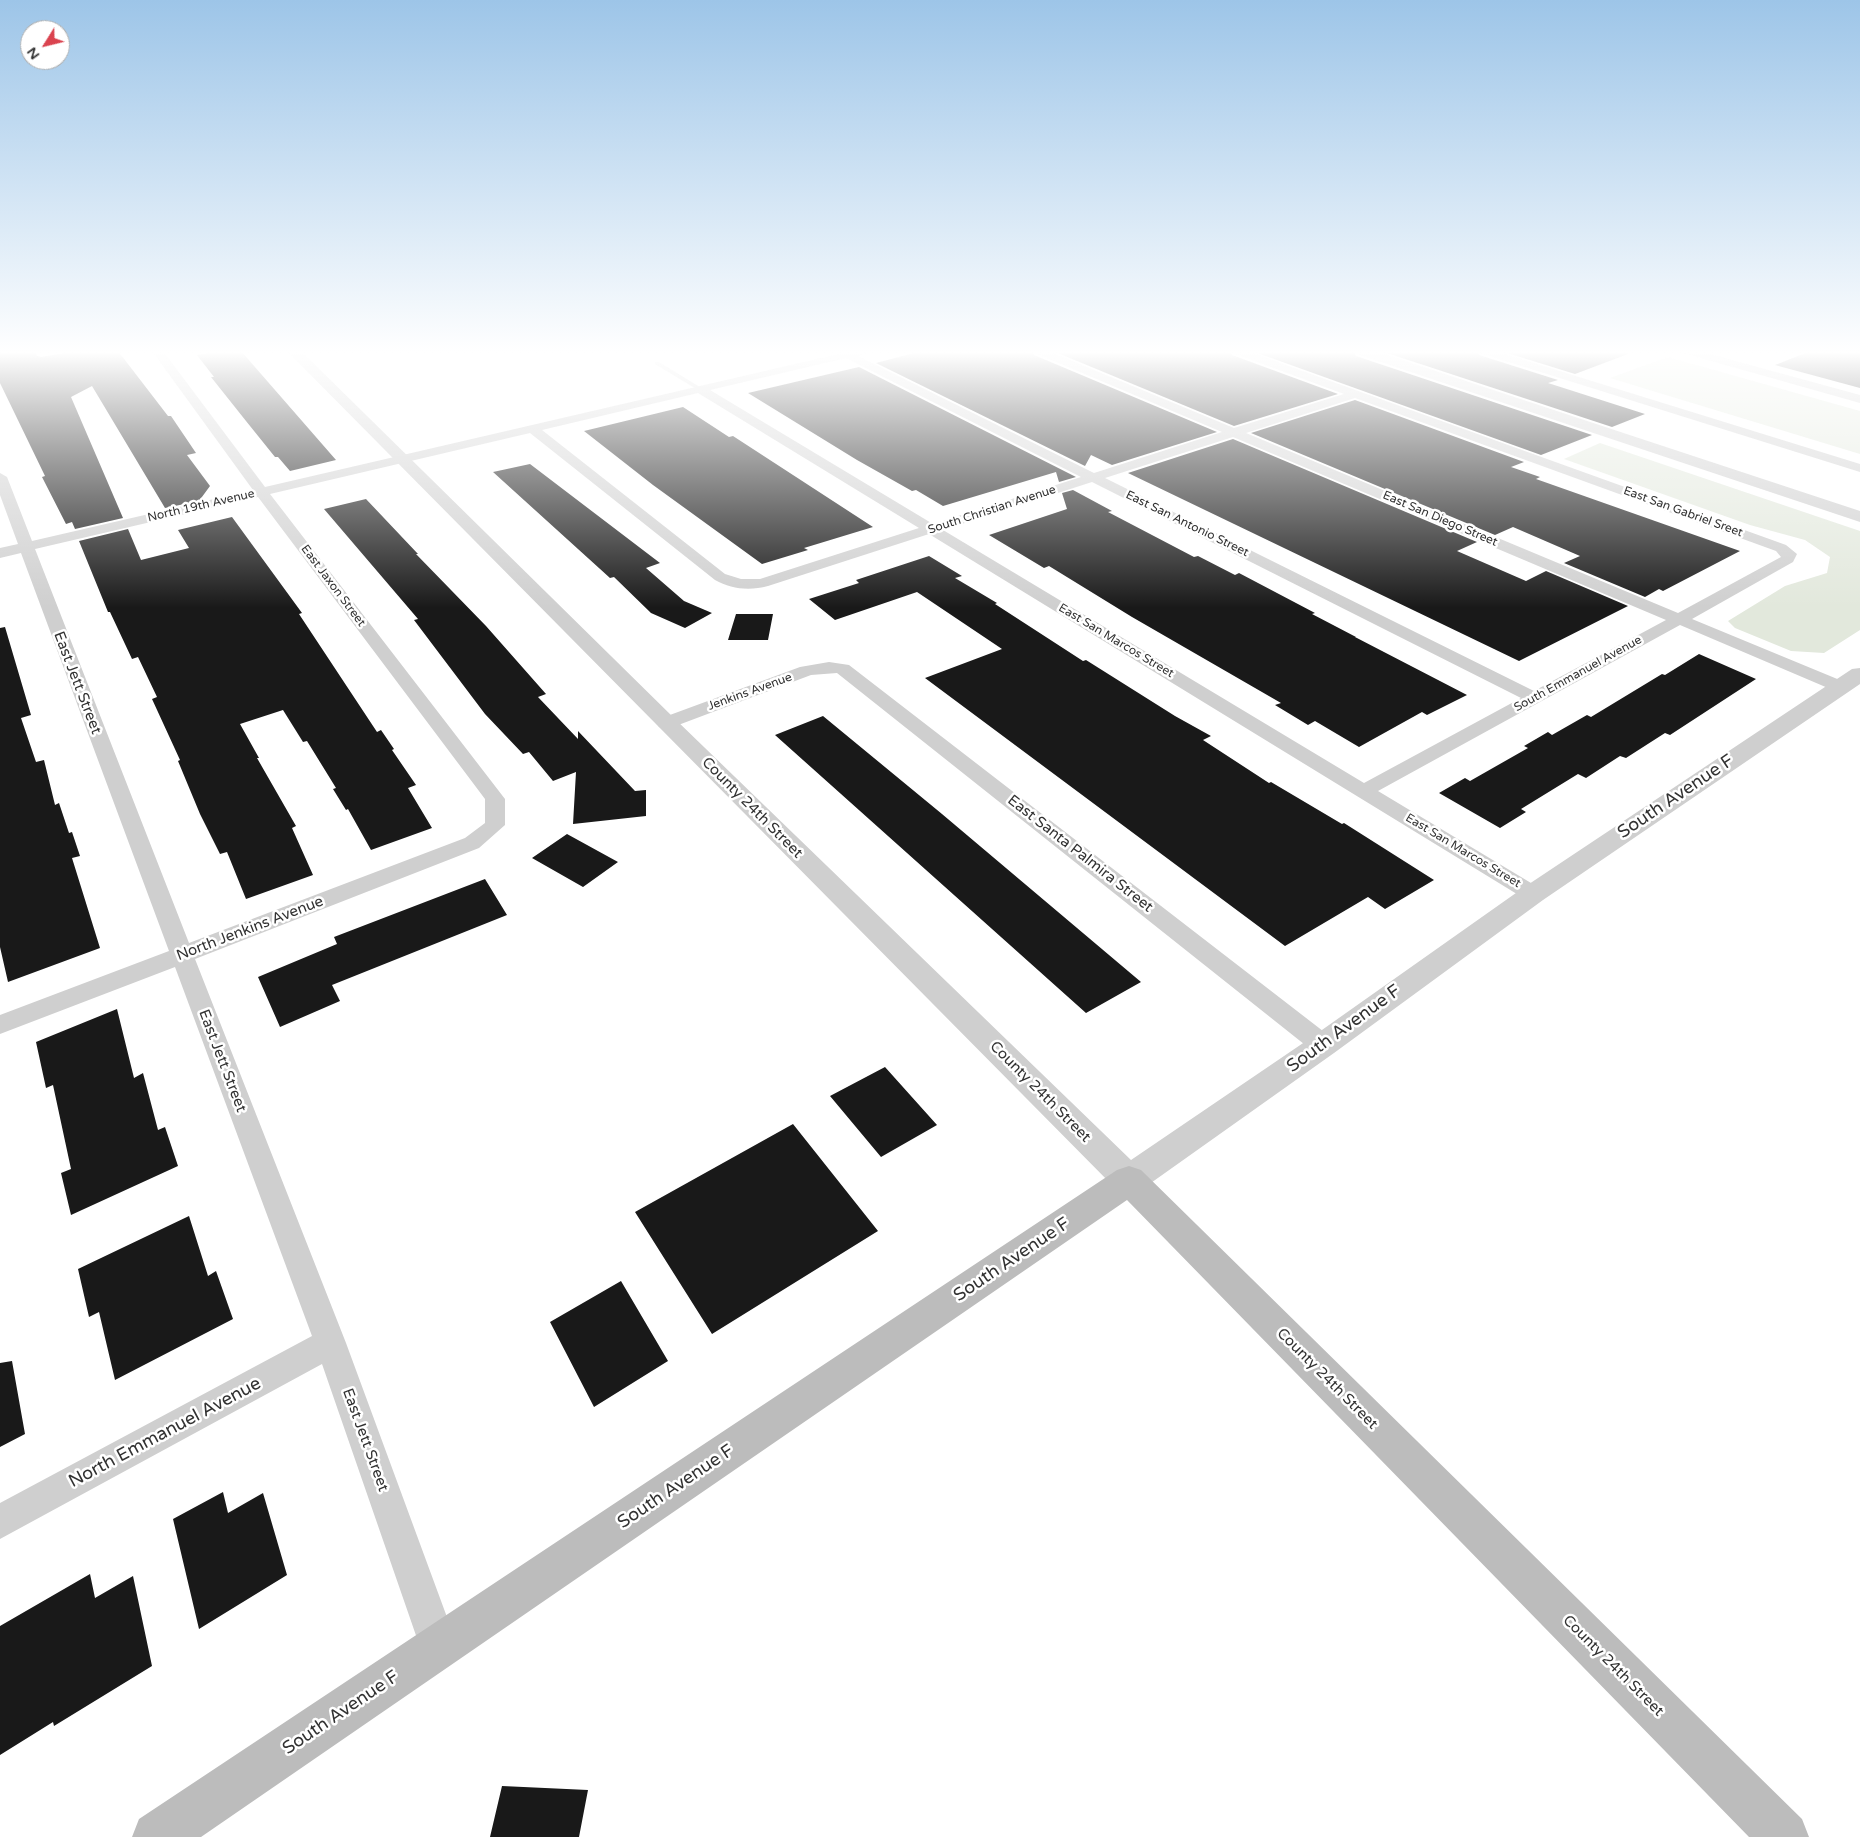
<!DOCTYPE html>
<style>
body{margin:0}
#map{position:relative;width:1860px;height:1837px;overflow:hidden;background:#fff;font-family:"Varela Round",sans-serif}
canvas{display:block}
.north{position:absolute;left:20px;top:20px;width:50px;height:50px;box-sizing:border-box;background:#fff;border:1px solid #adadad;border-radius:50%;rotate:234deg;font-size:14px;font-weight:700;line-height:20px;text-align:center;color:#323232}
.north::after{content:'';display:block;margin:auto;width:18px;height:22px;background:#da434f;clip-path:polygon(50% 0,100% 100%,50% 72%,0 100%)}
</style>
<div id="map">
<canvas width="1860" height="1837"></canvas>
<div class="north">N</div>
</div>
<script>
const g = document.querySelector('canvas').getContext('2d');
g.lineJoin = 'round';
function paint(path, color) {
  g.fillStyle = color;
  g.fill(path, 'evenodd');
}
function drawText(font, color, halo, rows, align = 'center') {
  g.font = font + ' "Varela Round",sans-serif';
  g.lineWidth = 5;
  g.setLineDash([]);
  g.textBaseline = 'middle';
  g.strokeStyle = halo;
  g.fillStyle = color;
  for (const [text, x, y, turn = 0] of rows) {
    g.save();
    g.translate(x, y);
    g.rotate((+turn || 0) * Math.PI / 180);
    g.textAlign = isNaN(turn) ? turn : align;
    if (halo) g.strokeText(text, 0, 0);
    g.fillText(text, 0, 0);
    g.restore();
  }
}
const green = new Path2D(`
 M 1668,357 L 1860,411 L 1860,454 L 1610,378 Z
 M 1600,443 L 1860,531 L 1860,630 L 1824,653 L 1791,651 L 1735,628 L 1728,621 L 1785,586 L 1827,573 L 1830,557 L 1805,540 L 1750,525 L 1564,459 Z`);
const building = new Path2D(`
 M 15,351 L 35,351 L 37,356 L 41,357 L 77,351 L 118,351 L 168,416 L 171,416 L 196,453 L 187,455 L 210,486 L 199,501 L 165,508 L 92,386 L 71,397 L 123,518 L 75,529 L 72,522 L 66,524 L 42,477 L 45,476 L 0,383 L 0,353 Z
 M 221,351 L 241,351 L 336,460 L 290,471 L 278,457 L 275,457 L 246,421 L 211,377 L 214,377 L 197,355 Z
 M 922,351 L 1032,351 L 1034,355 L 1217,432 L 1112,465 L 1091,455 L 1085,466 L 876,363 Z
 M 1053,351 L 1230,351 L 1232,355 L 1338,394 L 1234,426 Z
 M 1252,351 L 1353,351 L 1356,356 L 1592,435 L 1541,455 Z
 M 1381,351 L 1477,351 L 1479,355 L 1558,380 L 1548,383 L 1645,414 L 1612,427 Z
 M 1501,351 L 1628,351 L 1628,354 L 1575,374 Z
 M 1811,351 L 1860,351 L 1860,388 L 1775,365 Z
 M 859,367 L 1076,477 L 1059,482 L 1056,472 L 943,506 L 916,490 L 912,491 L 857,460 L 748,393 Z
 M 1355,400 L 1524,462 L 1511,467 L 1540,477 L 1536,479 L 1740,551 L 1663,591 L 1659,589 L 1645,597 L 1564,563 L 1580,556 L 1513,527 L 1495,535 L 1251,433 Z
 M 683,407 L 729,437 L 733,436 L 873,527 L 804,548 L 808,550 L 762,564 L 653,485 L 584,431 Z
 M 1233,439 L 1477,542 L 1457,551 L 1526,581 L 1546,571 L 1628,606 L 1519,661 L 1128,473 Z
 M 530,464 L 660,563 L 646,568 L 684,601 L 712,613 L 685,628 L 651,613 L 614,577 L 610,578 L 493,472 Z
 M 1073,490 L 1112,511 L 1108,512 L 1194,557 L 1198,556 L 1235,575 L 1239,573 L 1315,613 L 1312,614 L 1356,637 L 1355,637 L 1467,695 L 1427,715 L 1422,712 L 1359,747 L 1315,721 L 1308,725 L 1275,705 L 1281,703 L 1132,617 L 1049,566 L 1044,568 L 989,535 L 1067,509 L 1062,493 Z
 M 366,499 L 418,554 L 416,554 L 486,626 L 546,694 L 538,697 L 578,739 L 578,731 L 635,791 L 646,790 L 646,816 L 573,824 L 576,772 L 553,781 L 529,752 L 523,754 L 485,714 L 414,620 L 418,619 L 324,509 Z
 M 232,517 L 302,613 L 299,614 L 377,732 L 381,730 L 394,749 L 392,750 L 416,785 L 408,788 L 432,828 L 371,850 L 348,809 L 346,810 L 333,789 L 336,788 L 307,741 L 303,742 L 283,710 L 240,724 L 259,758 L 257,758 L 296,826 L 292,828 L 313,875 L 246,899 L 227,852 L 220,854 L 200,814 L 178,761 L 180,760 L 152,699 L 157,697 L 138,657 L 132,659 L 110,612 L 108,612 L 79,541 L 128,529 L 141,560 L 189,548 L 178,530 Z
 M 929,556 L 962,576 L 955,578 L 997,603 L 995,604 L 1083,661 L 1086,660 L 1175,716 L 1211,736 L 1203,740 L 1269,783 L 1271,782 L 1342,824 L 1344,823 L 1434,880 L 1385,909 L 1368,897 L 1285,946 L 925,678 L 1002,649 L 917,592 L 835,620 L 809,599 L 859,583 L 856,580 Z
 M 736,614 L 773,614 L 768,640 L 728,640 Z
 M 5,627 L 31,715 L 21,718 L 36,762 L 44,760 L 55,805 L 59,803 L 69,833 L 72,832 L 80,856 L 72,858 L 100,948 L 8,982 L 0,947 L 0,628 Z
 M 1699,654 L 1756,679 L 1670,735 L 1665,733 L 1626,758 L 1620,756 L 1586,778 L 1578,774 L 1521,809 L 1526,812 L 1500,828 L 1439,793 L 1465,778 L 1470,781 L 1528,748 L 1524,746 L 1548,732 L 1552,735 L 1587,715 L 1591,717 L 1662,674 L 1665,675 Z
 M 823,716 L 942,814 L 1141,982 L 1086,1013 L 775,735 Z
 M 567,834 L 618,862 L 583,887 L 532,858 Z
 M 485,879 L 507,915 L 332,985 L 340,1001 L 280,1027 L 258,977 L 337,944 L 334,937 Z
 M 117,1009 L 134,1078 L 143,1073 L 158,1130 L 165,1127 L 178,1166 L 71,1215 L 61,1173 L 71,1169 L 53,1085 L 46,1088 L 36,1042 Z
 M 885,1067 L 937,1125 L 881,1157 L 830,1096 Z
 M 793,1124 L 878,1231 L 712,1334 L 635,1212 Z
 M 189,1216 L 208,1276 L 216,1271 L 233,1319 L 115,1380 L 99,1312 L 89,1317 L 78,1269 Z
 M 621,1281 L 668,1361 L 594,1407 L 550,1322 Z
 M 12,1361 L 25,1434 L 0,1447 L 0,1363 Z
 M 223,1492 L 228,1513 L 263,1493 L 287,1575 L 199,1629 L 173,1519 Z
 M 90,1574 L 95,1598 L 133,1576 L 152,1666 L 54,1726 L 53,1722 L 0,1755 L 0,1626 Z
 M 502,1786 L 588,1790 L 579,1837 L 490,1837 Z`);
const service = new Path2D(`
 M 655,362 L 659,362 L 703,389 L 698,390 L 655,364 Z`);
const minor = new Path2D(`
 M 152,351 L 163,351 L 265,487 L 838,354 L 837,351 L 868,351 L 867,353 L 858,356 L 1094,473 L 1222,432 L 1035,353 L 1034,351 L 1048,351 L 1234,428 L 1344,394 L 1233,353 L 1232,351 L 1247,351 L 1786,545 L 1797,554 L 1793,562 L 1692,619 L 1847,683 L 1850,687 L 1847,691 L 1841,692 L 1835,691 L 1680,625 L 1378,791 L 1541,889 L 1544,894 L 1541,899 L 1533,901 L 1525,899 L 929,534 L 768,586 C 749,591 731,589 715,580 L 530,433 L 270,494 L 505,799 L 505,825 L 479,848 L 195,959 L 346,1343 L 458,1647 L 452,1660 L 439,1666 L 426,1660 L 420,1647 L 322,1364 L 0,1539 L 0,1503 L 312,1336 L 175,967 L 0,1034 L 0,1015 L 169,951 L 21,553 L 0,558 L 0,548 L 18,544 L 0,495 L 0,473 L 7,477 L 32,541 L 253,490 ZM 846,358 L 1081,477 L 933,524 L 710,390 ZM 698,393 L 919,528 L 760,579 L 741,579 L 725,574 L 542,430 ZM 1355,398 L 1776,551 L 1781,557 L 1678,613 L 1246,433 ZM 1233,437 L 1666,620 L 1534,691 L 1105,478 ZM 1092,482 L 1521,698 L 1364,783 L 943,530 ZM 258,497 L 485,799 L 485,823 L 465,838 L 189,943 L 35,549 Z
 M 1479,351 L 1495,351 L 1860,464 L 1860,472 L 1480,353 Z
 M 1682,351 L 1699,351 L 1860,395 L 1860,403 L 1683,353 Z
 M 829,662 L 849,665 L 1332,1038 L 1336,1045 L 1332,1052 L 1323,1055 L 1314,1052 L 837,673 L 811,675 L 673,727 L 666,729 L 659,727 L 657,723 L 659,719 L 800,667 Z`);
const tertiary = new Path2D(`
 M 287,351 L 301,351 L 674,718 L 1131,1160 L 1312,1037 L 1523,888 L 1852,669 L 1860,668 L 1860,684 L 1543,900 L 1334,1053 L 1141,1190 L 1129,1194 L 1117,1190 Z
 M 1355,351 L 1375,351 L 1860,511 L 1860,522 L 1357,354 Z`);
const secondary = new Path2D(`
 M 1129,1166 L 1141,1170 L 1802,1819 L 1809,1837 L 1749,1837 L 1127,1200 L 201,1837 L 132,1837 L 139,1819 L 1117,1170 Z`);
const farStreetnames = [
 ["North 19th Avenue",201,506,-13],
 ["South Christian Avenue",992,510,-18],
 ["East San Gabriel Sreet",1683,512,20],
 ["East San Diego Street",1440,519,23],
 ["East San Antonio Street",1187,524,26],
 ["East Jaxon Street",333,586,53],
 ["East San Marcos Street",1116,641,31],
 ["South Emmanuel Avenue",1578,674,-29],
 ["Jenkins Avenue",750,692,-20],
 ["East San Marcos Street",1463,851,31]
];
const streetNames = [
 ["East Jett Street",77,683,69],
 ["County 24th Street",752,808,45],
 ["East Santa Palmira Street",1080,854,38],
 ["North Jenkins Avenue",250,929,-21],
 ["East Jett Street",222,1061,69],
 ["County 24th Street",1040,1092,45],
 ["County 24th Street",1327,1379,45],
 ["East Jett Street",365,1440,70],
 ["County 24th Street",1613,1666,45]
];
const nearStreetnames = [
 ["South Avenue F",1676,797,-34],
 ["South Avenue F",1344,1029,-36],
 ["South Avenue F",1012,1260,-34],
 ["North Emmanuel Avenue",165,1433,-28],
 ["South Avenue F",676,1487,-34],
 ["South Avenue F",341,1713,-34]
];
paint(green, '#e2e8dc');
paint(building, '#191919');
paint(service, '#cfcfcf');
paint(minor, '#cfcfcf');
paint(tertiary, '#cfcfcf');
paint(secondary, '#bcbcbc');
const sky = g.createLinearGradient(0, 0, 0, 608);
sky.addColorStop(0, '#9dc5e8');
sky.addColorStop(0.58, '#fff');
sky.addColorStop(1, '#ffffff00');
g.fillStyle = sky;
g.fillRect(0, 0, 1860, 608);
drawText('12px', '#323232', '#fff', farStreetnames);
drawText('15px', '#323232', '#fff', streetNames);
drawText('18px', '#323232', '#fff', nearStreetnames);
</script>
